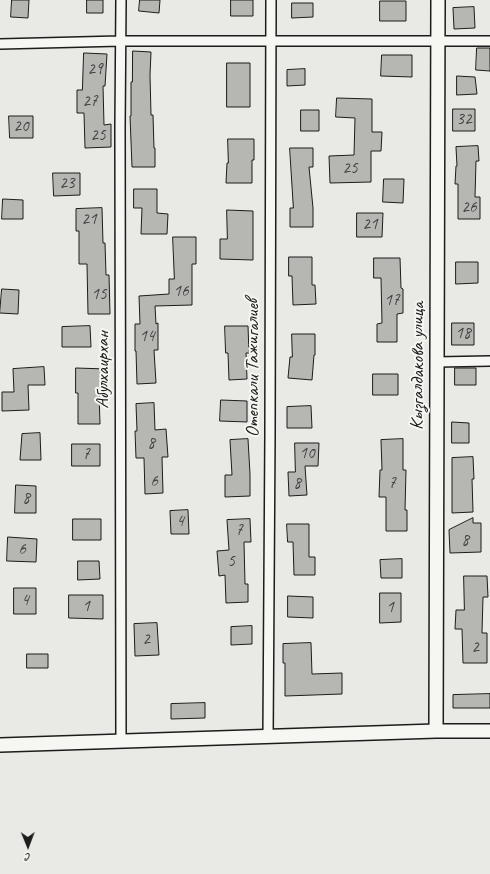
<!DOCTYPE html>
<meta charset="utf-8">
<style>
body{margin:0}
#map{position:relative;width:490px;height:874px;overflow:hidden;background:#e9e9e5;font-family:Caveat,sans-serif}
canvas{display:block}
.north{position:absolute;left:8px;top:826px;width:40px;height:40px;-webkit-text-stroke:3px #f6f6f2;paint-order:stroke;rotate:179deg;font-size:11px;font-weight:700;line-height:16px;text-align:center;color:#1c1c1c}
.north::after{content:'';display:block;margin:auto;width:14px;height:18px;background:#1c1c1c;clip-path:polygon(50% 0,100% 100%,50% 72%,0 100%)}
</style>
<div id="map">
<canvas width="490" height="874"></canvas>
<div class="north">С</div>
</div>
<script>
const g = document.querySelector('canvas').getContext('2d');
g.lineJoin = 'round';
function paint(path, color) {
  g.fillStyle = color;
  g.fill(path, 'evenodd');
}
function stroke(path, color, width, dash) {
  g.strokeStyle = color;
  g.lineWidth = width;
  g.lineCap = dash ? 'butt' : 'round';
  g.setLineDash(dash || []);
  g.stroke(path);
}
function drawText(font, color, halo, rows, align = 'center') {
  g.font = font + ' Caveat,sans-serif';
  g.lineWidth = 4;
  g.setLineDash([]);
  g.textBaseline = 'middle';
  g.strokeStyle = halo;
  g.fillStyle = color;
  for (const [text, x, y, turn = 0] of rows) {
    g.save();
    g.translate(x, y);
    g.rotate((+turn || 0) * Math.PI / 180);
    g.textAlign = isNaN(turn) ? turn : align;
    if (halo) g.strokeText(text, 0, 0);
    g.fillText(text, 0, 0);
    g.restore();
  }
}
const building = new Path2D(`
 M 12,0 L 29,0 L 28,18 L 11,17 Z
 M 87,0 L 103,0 L 103,13 L 87,13 Z
 M 140,0 L 160,0 L 159,13 L 139,11 Z
 M 231,0 L 253,0 L 253,16 L 231,16 Z
 M 380,1 L 406,1 L 406,21 L 380,21 Z
 M 292,3 L 313,3 L 313,17 L 292,18 Z
 M 474,7 L 475,28 L 454,29 L 453,8 Z
 M 477,48 L 490,48 L 490,71 L 476,70 Z
 M 133,51 L 151,52 L 150,75 L 151,115 L 153,115 L 154,148 L 155,148 L 155,167 L 132,167 L 130,116 L 131,116 L 131,82 L 132,82 Z
 M 84,53 L 107,54 L 105,86 L 103,86 L 104,125 L 111,124 L 111,147 L 85,148 L 84,113 L 77,113 L 77,90 L 82,90 Z
 M 382,55 L 412,55 L 412,77 L 381,76 Z
 M 227,63 L 250,63 L 250,107 L 227,107 Z
 M 305,69 L 305,85 L 287,86 L 287,70 Z
 M 457,76 L 475,77 L 477,94 L 457,95 Z
 M 337,98 L 372,99 L 372,132 L 382,132 L 381,151 L 371,151 L 371,182 L 330,183 L 329,156 L 354,155 L 355,118 L 336,117 Z
 M 453,109 L 475,109 L 475,131 L 453,131 Z
 M 301,110 L 319,110 L 319,131 L 301,131 Z
 M 9,116 L 33,116 L 33,138 L 10,138 Z
 M 228,139 L 254,139 L 254,160 L 252,160 L 252,183 L 226,183 L 227,163 L 228,163 Z
 M 478,146 L 479,161 L 476,161 L 475,197 L 480,197 L 480,219 L 458,219 L 458,184 L 455,184 L 456,166 L 457,166 L 456,147 Z
 M 290,148 L 313,148 L 313,167 L 309,167 L 313,208 L 313,227 L 290,227 L 290,208 L 293,208 Z
 M 53,173 L 80,173 L 80,195 L 54,196 Z
 M 384,179 L 404,179 L 403,203 L 383,202 Z
 M 134,189 L 157,189 L 157,213 L 168,214 L 167,234 L 141,234 L 142,208 L 134,208 Z
 M 3,199 L 23,200 L 23,219 L 2,219 Z
 M 102,208 L 103,243 L 105,243 L 106,275 L 109,275 L 110,314 L 88,314 L 87,264 L 79,264 L 79,231 L 76,231 L 76,209 Z
 M 227,210 L 253,211 L 253,260 L 220,259 L 220,239 L 227,239 Z
 M 357,213 L 383,213 L 382,237 L 357,237 Z
 M 173,237 L 196,237 L 196,264 L 192,264 L 192,305 L 155,306 L 156,324 L 158,323 L 158,350 L 154,350 L 156,383 L 137,384 L 136,351 L 135,351 L 135,324 L 140,324 L 139,296 L 169,294 L 169,279 L 174,279 Z
 M 289,257 L 312,257 L 312,285 L 315,285 L 316,304 L 293,305 L 292,276 L 289,276 Z
 M 374,258 L 400,258 L 401,288 L 403,289 L 403,313 L 397,314 L 397,342 L 377,342 L 377,324 L 382,323 L 381,278 L 374,278 Z
 M 456,262 L 478,262 L 478,283 L 456,284 Z
 M 2,289 L 19,290 L 18,314 L 0,313 Z
 M 452,323 L 474,323 L 474,345 L 452,345 Z
 M 90,326 L 91,347 L 62,347 L 62,327 Z
 M 225,326 L 248,326 L 249,353 L 246,353 L 247,379 L 229,380 L 228,353 L 226,353 Z
 M 292,334 L 315,334 L 315,355 L 314,355 L 312,380 L 288,378 L 290,357 L 292,357 Z
 M 44,367 L 45,385 L 28,385 L 29,410 L 2,411 L 2,392 L 14,392 L 13,369 Z
 M 76,368 L 107,369 L 107,394 L 99,393 L 100,424 L 78,424 L 78,393 L 76,393 Z
 M 455,368 L 476,368 L 476,385 L 455,385 Z
 M 373,374 L 398,374 L 398,395 L 373,395 Z
 M 221,400 L 247,401 L 247,422 L 220,421 Z
 M 154,403 L 155,430 L 166,429 L 168,457 L 162,457 L 163,493 L 145,494 L 144,458 L 136,458 L 135,431 L 137,431 L 136,404 Z
 M 311,406 L 312,428 L 287,428 L 287,407 Z
 M 452,422 L 469,423 L 469,443 L 452,443 Z
 M 40,433 L 41,460 L 20,460 L 22,434 Z
 M 248,439 L 250,474 L 250,496 L 225,497 L 225,475 L 232,475 L 230,440 Z
 M 403,439 L 403,470 L 406,470 L 405,510 L 407,510 L 407,531 L 386,531 L 386,497 L 379,497 L 380,470 L 382,470 L 381,440 Z
 M 295,443 L 319,443 L 318,466 L 305,466 L 307,495 L 289,496 L 288,472 L 295,472 Z
 M 72,444 L 100,444 L 100,466 L 72,466 Z
 M 473,457 L 474,479 L 472,479 L 473,512 L 452,513 L 452,458 Z
 M 16,485 L 36,486 L 36,513 L 15,513 Z
 M 188,510 L 189,534 L 171,534 L 170,511 Z
 M 473,518 L 473,523 L 481,523 L 481,552 L 450,553 L 449,530 Z
 M 73,519 L 101,519 L 101,540 L 73,540 Z
 M 250,519 L 251,542 L 244,542 L 245,584 L 248,584 L 248,602 L 226,603 L 225,575 L 219,576 L 217,551 L 229,550 L 227,520 Z
 M 287,524 L 309,524 L 309,557 L 315,557 L 315,575 L 294,575 L 293,542 L 288,542 Z
 M 8,537 L 37,539 L 36,562 L 7,561 Z
 M 402,559 L 402,578 L 381,578 L 380,560 Z
 M 78,561 L 99,561 L 100,579 L 78,580 Z
 M 464,576 L 487,576 L 488,597 L 483,597 L 482,633 L 487,633 L 487,663 L 463,663 L 462,629 L 455,629 L 456,610 L 464,610 Z
 M 14,588 L 36,588 L 36,614 L 14,614 Z
 M 380,593 L 401,593 L 401,622 L 380,623 Z
 M 69,595 L 103,595 L 103,619 L 69,618 Z
 M 288,596 L 313,597 L 313,618 L 288,617 Z
 M 157,623 L 159,655 L 135,656 L 134,624 Z
 M 252,626 L 252,644 L 231,645 L 231,627 Z
 M 311,643 L 312,674 L 342,673 L 342,694 L 285,696 L 285,663 L 283,663 L 283,644 Z
 M 27,654 L 48,654 L 48,668 L 27,668 Z
 M 490,694 L 490,708 L 453,708 L 453,695 Z
 M 205,703 L 205,718 L 171,719 L 171,704 Z`);
const street = new Path2D(`
 M 121,0 L 120,128 L 121,741
 M 0,44 L 120,41 L 490,41
 M 437,362 L 490,361
 M 268,736 L 270,434 L 271,0`);
const secondary = new Path2D(`
 M 436,731 L 438,0
 M 0,745 L 436,731 L 490,731`);
const numberNames = [
 ["29",95,70],
 ["27",90,102],
 ["32",464,120],
 ["20",21,127],
 ["25",98,136],
 ["25",350,169],
 ["23",67,184],
 ["26",469,208],
 ["21",89,220],
 ["21",370,225],
 ["16",181,292],
 ["15",99,295],
 ["17",392,301],
 ["18",463,334],
 ["14",147,337],
 ["8",151,444],
 ["10",307,454],
 ["7",86,455],
 ["6",154,482],
 ["8",297,484],
 ["7",392,484],
 ["8",26,499],
 ["4",180,522],
 ["7",239,531],
 ["8",465,541],
 ["6",22,550],
 ["5",231,562],
 ["4",25,601],
 ["1",86,607],
 ["1",390,608],
 ["2",146,640],
 ["2",475,648]
];
const streetNames = [
 ["Кызгалдакова улица",418,366,-90],
 ["Отепкали Тажигалиев",253,368,-90],
 ["Абулхаирхан",103,370,-90]
];
paint(building, '#b6b6b3');
stroke(building, '#1c1c1c', 1);
stroke(street, '#1c1c1c', 12);
stroke(secondary, '#1c1c1c', 16);
stroke(street, '#f6f6f2', 9);
stroke(secondary, '#f6f6f2', 13);
drawText('17px', '#424242', null, numberNames);
drawText('19px', '#1c1c1c', '#f6f6f2', streetNames);
</script>
